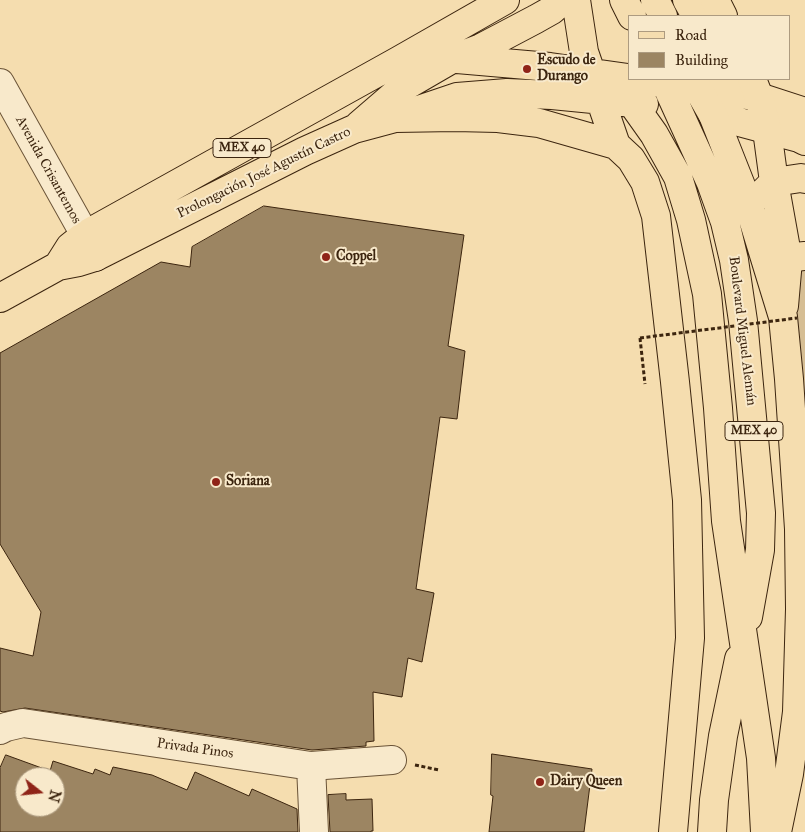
<!DOCTYPE html>
<meta charset="utf-8">
<style>
body{margin:0}
#map{position:relative;width:805px;height:832px;overflow:hidden;background:#f5ddaf;font-family:"IM FELL Great Primer",serif}
canvas{display:block}
.legend{position:absolute;left:628px;top:15px;width:162px;height:65px;box-sizing:border-box;background:#f8e9cb;border:1px solid #ad9b80;margin:0;padding:6px 9px;list-style:none;font-size:15px;color:#3c250f}
.legend li{display:flex;align-items:center;gap:10px;height:25px}
.legend b{width:25px;border:1px solid #ad9b80}
.north{position:absolute;left:15px;top:767px;width:50px;height:50px;box-sizing:border-box;background:#f8e9cb;border:1px solid #ad9b80;border-radius:50%;rotate:106deg;font-size:14px;font-weight:700;line-height:20px;text-align:center;color:#3c250f}
.north::after{content:'';display:block;margin:auto;width:18px;height:22px;background:#8f2418;clip-path:polygon(50% 0,100% 100%,50% 72%,0 100%)}
</style>
<div id="map">
<canvas width="805" height="832"></canvas>
<ul class="legend">
<li><b style="height:6px;background:#f5ddaf"></b>Road</li>
<li><b style="height:14px;background:#9c8562"></b>Building</li>
</ul>
<div class="north">N</div>
</div>
<script>
const g = document.querySelector('canvas').getContext('2d');
g.lineJoin = 'round';
function paint(path, color) {
  g.fillStyle = color;
  g.fill(path, 'evenodd');
}
function stroke(path, color, width, dash) {
  g.strokeStyle = color;
  g.lineWidth = width;
  g.lineCap = dash ? 'butt' : 'round';
  g.setLineDash(dash || []);
  g.stroke(path);
}
function drawText(font, color, halo, rows, align = 'center') {
  g.font = font + ' "IM FELL Great Primer",serif';
  g.lineWidth = 4;
  g.setLineDash([]);
  g.textBaseline = 'middle';
  g.strokeStyle = halo;
  g.fillStyle = color;
  for (const [text, x, y, turn = 0] of rows) {
    g.save();
    g.translate(x, y);
    g.rotate((+turn || 0) * Math.PI / 180);
    g.textAlign = isNaN(turn) ? turn : align;
    if (halo) g.strokeText(text, 0, 0);
    g.fillText(text, 0, 0);
    g.restore();
  }
}
const green = new Path2D(`
 M 805,261 L 805,413 L 791,264 Z`);
const building = new Path2D(`
 M 264,206 L 464,235 L 448,346 L 465,351 L 457,419 L 440,417 L 416,589 L 434,593 L 422,662 L 408,658 L 402,697 L 373,692 L 374,741 L 366,742 L 366,746 L 312,750 L 25,708 L 3,712 L 0,711 L 0,648 L 33,656 L 41,612 L 0,544 L 0,353 L 161,262 L 190,267 L 192,247 Z
 M 492,754 L 592,769 L 584,832 L 489,832 L 493,796 L 491,795 Z
 M 6,755 L 50,771 L 53,761 L 93,774 L 95,769 L 110,775 L 113,767 L 152,775 L 187,790 L 195,772 L 249,796 L 252,789 L 297,809 L 298,832 L 0,832 L 0,768 ZM 25,777 L 55,777 L 55,807 L 25,807 Z
 M 346,794 L 346,800 L 372,799 L 373,831 L 371,831 L 371,832 L 330,832 L 328,795 Z`);
const path = new Path2D(`
 M 640,338 L 645,384
 M 415,765 L 439,770`);
const minor = new Path2D(`
 M 0,83 L 85,235 L 95,257
 M 0,730 L 6,727 L 23,723 L 311,766 L 392,760
 M 311,766 L 314,832`);
const major = new Path2D(`
 M 624,0 L 632,16
 M 655,0 L 663,16
 M 687,0 L 696,16
 M 694,79 L 697,87 L 759,97 L 805,112
 M 713,115 L 799,138 L 805,141
 M 788,260 L 795,257 L 805,256`);
const highway = new Path2D(`
 M 576,0 L 584,52 L 616,145
 M 715,0 L 723,16
 M 457,59 L 550,67 L 628,78
 M 611,76 L 632,103 L 654,134 L 678,177 L 691,220 L 707,294 L 718,408 L 726,521 L 761,758 L 765,832
 M 633,79 L 697,87 L 713,115 L 749,206 L 783,317 L 789,379 L 799,529 L 800,609 L 797,712 L 789,774 L 777,832
 M 752,79 L 759,97 L 767,130 L 774,182 L 788,260 L 784,306
 M 665,82 L 711,183 L 725,222 L 734,260 L 743,321 L 761,513 L 760,550 L 748,617
 M 395,118 L 455,117 L 498,118 L 539,123 L 616,145 L 631,159 L 645,182 L 656,216 L 675,382 L 687,500 L 690,638 L 673,832
 M 359,125 L 402,88 L 452,59 L 481,48 L 536,19 L 552,10 L 563,0
 M 762,194 L 774,182 L 801,178 L 805,179
 M 58,266 L 70,247 L 85,235 L 398,61 L 505,0
 M 0,298 L 58,266 L 79,262 L 95,257 L 305,151 L 354,129 L 395,118 L 457,97 L 507,93 L 552,95 L 644,104
 M 712,832 L 714,800 L 723,736 L 739,659`);
const pathBridge = new Path2D(`
 M 640,338 L 797,318`);
const markers = [
 [527,69,5,"#8f2418"],
 [326,257,5,"#8f2418"],
 [216,482,5,"#8f2418"],
 [540,782,5,"#8f2418"]
];
const shields = [
 [242,148,58],
 [754,431,58]
];
const shieldNames = [
 ["MEX 40",242,148],
 ["MEX 40",754,431]
];
const poiNames = [
 ["Escudo de",537,61],
 ["Durango",537,77],
 ["Coppel",336,257],
 ["Soriana",226,482],
 ["Dairy Queen",550,782]
];
const streetNames = [
 ["Avenida Crisantemos",48,170,61],
 ["Prolongación José Agustín Castro",264,173,-26],
 ["Boulevard Miguel Alemán",742,331,83],
 ["Privada Pinos",195,749,8]
];
paint(green, '#d6be94');
paint(building, '#9c8562');
stroke(building, '#3c250f', 1);
stroke(minor, '#6a5337', 30);
stroke(major, '#3c250f', 30);
stroke(highway, '#3c250f', 30);
stroke(path, '#3c250f', 3, [4, 2.5]);
stroke(minor, '#f8e9cb', 28);
stroke(major, '#f5ddaf', 28);
stroke(highway, '#f5ddaf', 28);
stroke(pathBridge, '#3c250f', 3, [4, 2.5]);
for (const [x, y, r, color] of markers) {
  const dot = new Path2D();
  dot.arc(x, y, r, 0, 2 * Math.PI);
  g.fillStyle = color;
  g.fill(dot);
  stroke(dot, '#f8e9cb', 2);
}
for (const [x, y, w] of shields) {
  const box = new Path2D();
  box.roundRect(x - w / 2, y - 9.5, w, 19, 4);
  g.fillStyle = '#f8e9cb';
  g.fill(box);
  stroke(box, '#3c250f', 1);
}
drawText('bold 12px', '#3c250f', null, shieldNames);
drawText('bold 14px', '#3c250f', '#f8e9cb', poiNames, 'left');
drawText('14px', '#3c250f', '#f8e9cb', streetNames);
</script>
